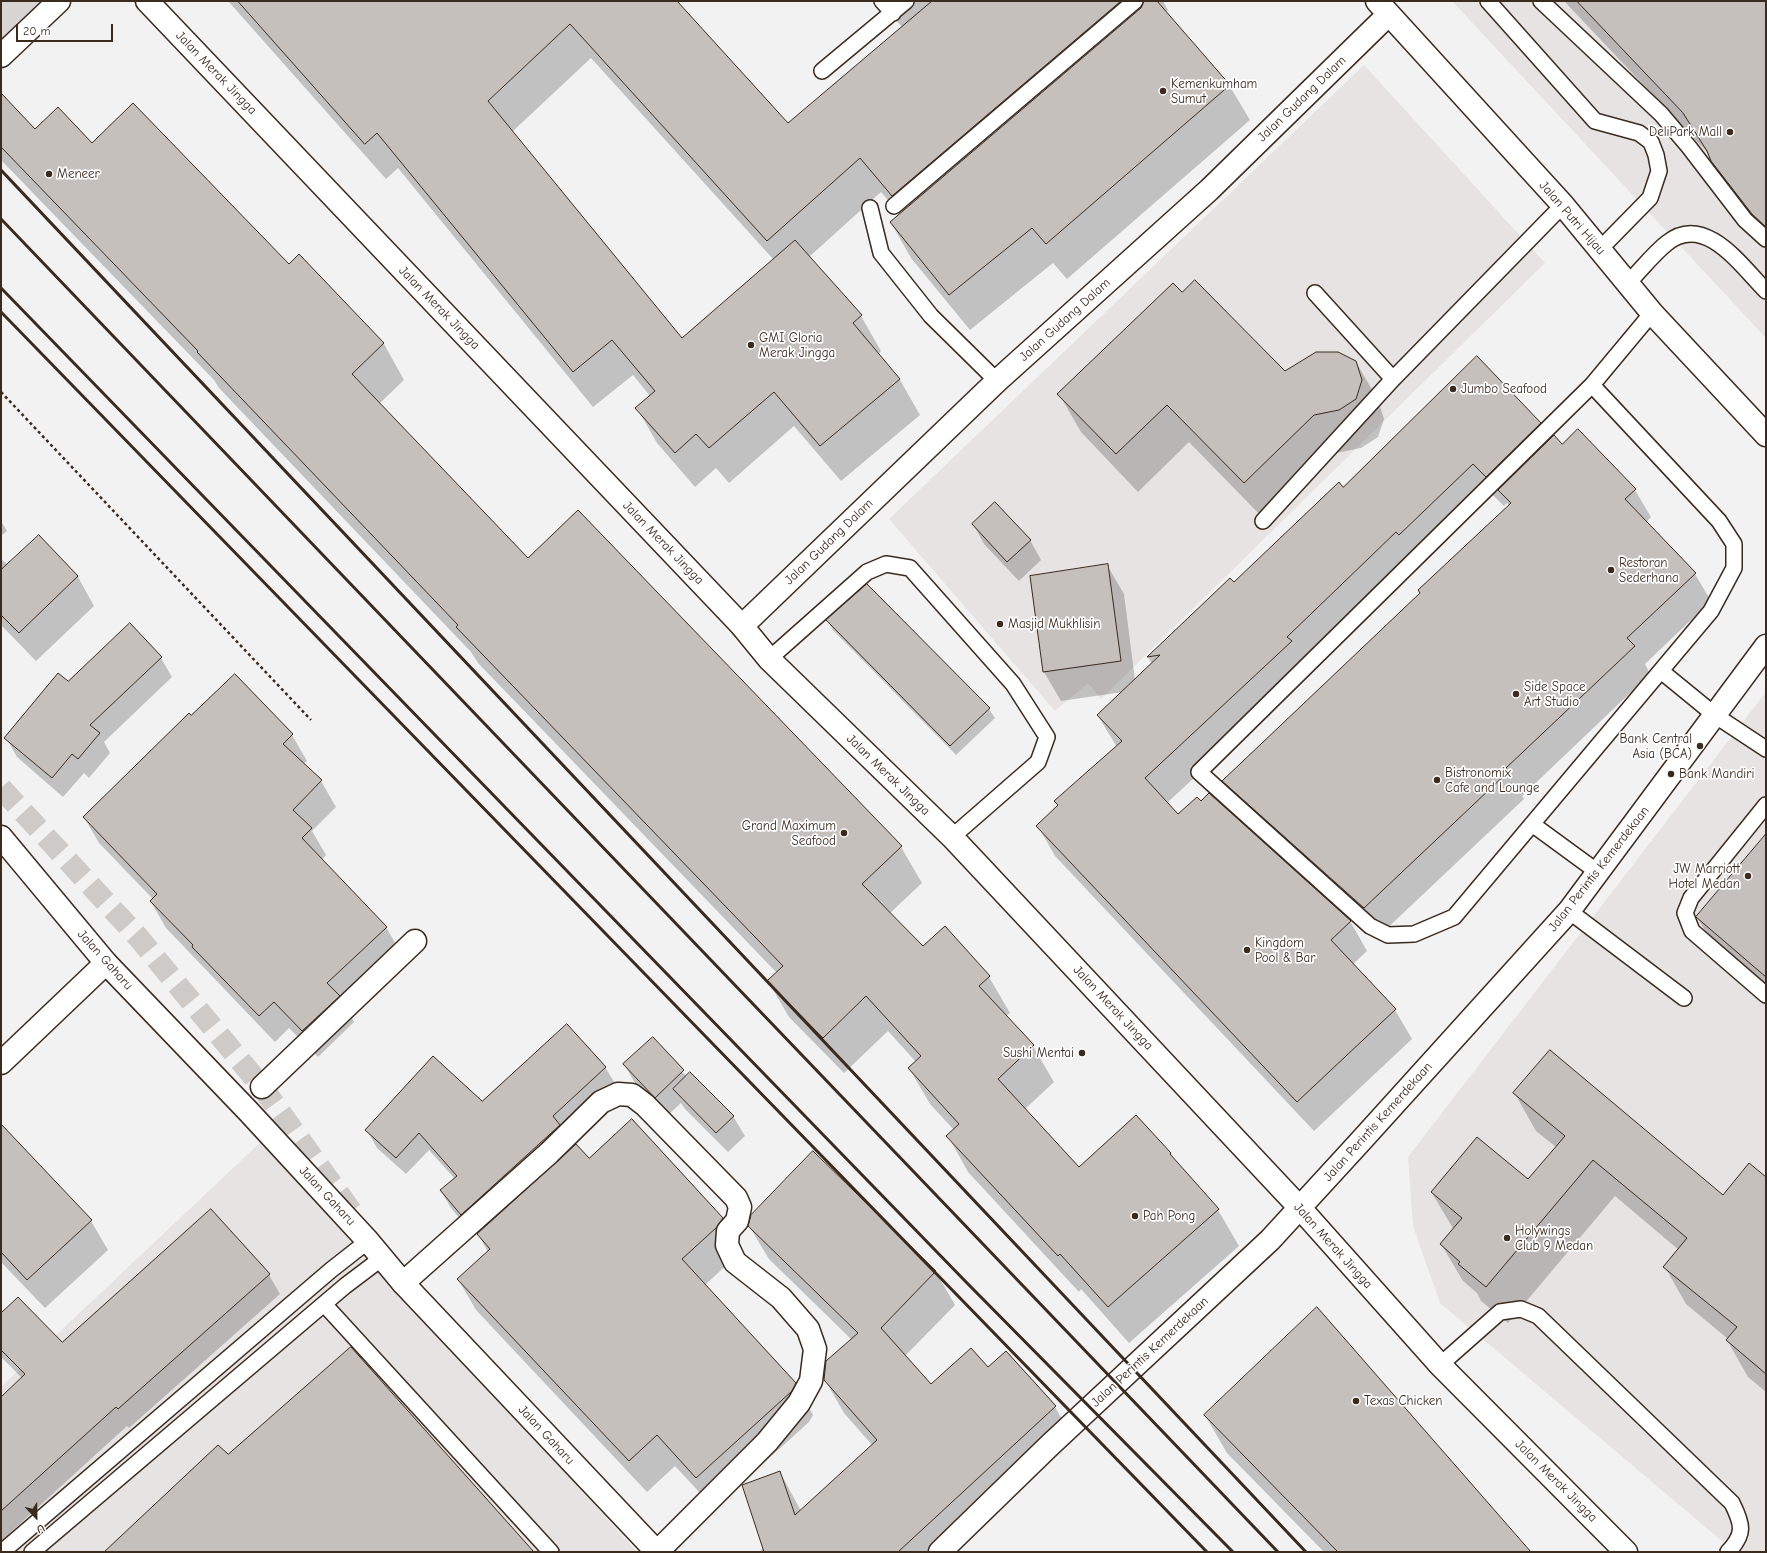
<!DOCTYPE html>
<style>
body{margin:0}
#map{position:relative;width:1767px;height:1553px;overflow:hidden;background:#f3f2f2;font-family:"Comic Neue",sans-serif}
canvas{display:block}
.frame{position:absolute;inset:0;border:2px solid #3b2a1e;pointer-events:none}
.north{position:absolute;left:16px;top:1497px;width:40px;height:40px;-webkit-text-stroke:3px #fff;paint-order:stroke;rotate:158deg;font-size:11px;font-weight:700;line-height:16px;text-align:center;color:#3b2a1e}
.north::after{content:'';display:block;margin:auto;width:14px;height:18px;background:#3b2a1e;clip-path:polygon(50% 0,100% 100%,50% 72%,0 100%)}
.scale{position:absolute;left:16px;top:24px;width:97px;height:18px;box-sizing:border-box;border:2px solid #3b2a1e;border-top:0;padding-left:5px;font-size:12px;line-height:14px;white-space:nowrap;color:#3b2a1e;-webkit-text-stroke:3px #fff;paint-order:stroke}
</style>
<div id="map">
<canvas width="1767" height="1553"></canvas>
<div class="frame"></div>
<div class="north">U</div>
<div class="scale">20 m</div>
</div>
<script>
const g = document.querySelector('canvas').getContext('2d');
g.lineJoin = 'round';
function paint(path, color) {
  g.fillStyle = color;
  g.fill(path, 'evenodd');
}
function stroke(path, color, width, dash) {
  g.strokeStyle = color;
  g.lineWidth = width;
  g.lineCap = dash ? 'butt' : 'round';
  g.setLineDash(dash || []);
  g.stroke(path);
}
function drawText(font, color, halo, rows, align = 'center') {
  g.font = font + ' "Comic Neue",sans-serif';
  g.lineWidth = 3.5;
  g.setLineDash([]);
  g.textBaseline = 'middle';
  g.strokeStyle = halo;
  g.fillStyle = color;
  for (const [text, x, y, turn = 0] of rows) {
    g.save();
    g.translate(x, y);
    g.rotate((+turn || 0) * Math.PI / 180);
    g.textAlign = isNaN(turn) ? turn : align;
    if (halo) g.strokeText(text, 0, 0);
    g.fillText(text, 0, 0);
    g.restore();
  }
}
const built = new Path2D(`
 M 1452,1 L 1766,1 L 1766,338 Z
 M 1364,65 L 1545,263 L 1101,699 L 1088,683 L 1055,711 L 889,519 Z
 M 1766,692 L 1766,1552 L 1735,1552 L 1440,1303 L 1413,1226 L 1408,1157 Z
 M 266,1137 L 637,1552 L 1,1552 L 1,1387 Z`);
const green = new Path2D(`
 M 1,1 L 43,1 L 1,42 Z`);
const shadow = new Path2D(`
 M 228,1 L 681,1 L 678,4 L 788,124 L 902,27 L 880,1 L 1163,1 L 1168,10 L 1166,12 L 1229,85 L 1250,120 L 1067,279 L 1053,263 L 970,330 L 911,258 L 891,223 L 900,215 L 881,192 L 809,257 L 861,316 L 881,351 L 878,354 L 900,380 L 920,415 L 841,481 L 794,426 L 729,483 L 716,468 L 695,487 L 657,443 L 637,408 L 650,396 L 633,375 L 593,407 L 398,168 L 386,179 ZM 591,58 L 773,259 L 681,339 L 512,132 Z
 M 1564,1 L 1766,1 L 1766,241 L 1734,199 L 1706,151 Z
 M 1,104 L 35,130 L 92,144 L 289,266 L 299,256 L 384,344 L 404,380 L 379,404 L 528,559 L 901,847 L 922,883 L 890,913 L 923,947 L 989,977 L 1010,1013 L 1006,1016 L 1033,1046 L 1054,1082 L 1025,1109 L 1079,1168 L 1171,1153 L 1176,1163 L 1218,1210 L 1239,1246 L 1129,1343 L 1081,1289 L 1079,1292 L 968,1172 L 948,1136 L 954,1130 L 930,1104 L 909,1068 L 916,1062 L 888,1031 L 844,1073 L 789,1017 L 768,981 L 777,973 L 478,663 L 471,652 L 219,388 L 214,380 L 1,160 Z
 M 1182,293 L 1284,372 L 1356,362 L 1378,400 L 1384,419 L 1378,437 L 1361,448 L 1336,453 L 1266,521 L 1189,442 L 1138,492 L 1081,432 L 1059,394 Z
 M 1540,423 L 1550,440 L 1635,490 L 1651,517 L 1646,522 L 1695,574 L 1711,601 L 1645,664 L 1650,674 L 1522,796 L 1524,799 L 1380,935 L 1239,809 L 1223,781 L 1421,593 L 1509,506 L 1507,503 L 1504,506 L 1491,493 L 1308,672 L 1167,803 L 1178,816 L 1350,921 L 1367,951 L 1353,964 L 1395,1010 L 1412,1039 L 1314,1131 L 1055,856 L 1038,826 L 1058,806 L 1055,801 L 1117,747 L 1098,716 L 1123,692 L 1061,701 L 1044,672 L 1031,576 L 1107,565 L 1124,594 L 1135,680 L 1152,664 L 1148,657 L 1230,579 L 1234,584 L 1343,488 Z
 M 1,521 L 7,531 L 1,536 Z
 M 973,524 L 1030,540 L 1041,560 L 1019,581 L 984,544 Z
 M 39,536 L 78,577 L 94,606 L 36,661 L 1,625 L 1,559 L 8,565 Z
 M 827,620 L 989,709 L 995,718 L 956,755 L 833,630 Z
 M 161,658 L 172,677 L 104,742 L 110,753 L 89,778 L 84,773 L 63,797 L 17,757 L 6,738 Z
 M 191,716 L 292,735 L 307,761 L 303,764 L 321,781 L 336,807 L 312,831 L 326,855 L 322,860 L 386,927 L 401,953 L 345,1006 L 354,1022 L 318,1057 L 289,1028 L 275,1042 L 166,928 L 151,902 L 153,899 L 99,843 L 84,817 Z
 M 1766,835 L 1766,995 L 1720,956 L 1697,917 Z
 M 652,1038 L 687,1077 L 733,1116 L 745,1136 L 728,1152 L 685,1109 L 681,1103 L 667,1116 L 635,1083 L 624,1064 Z
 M 605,1067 L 616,1085 L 471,1232 L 451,1208 L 441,1191 L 455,1179 L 429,1150 L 406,1174 L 377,1148 L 367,1130 L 482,1102 Z
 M 1515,1094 L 1724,1196 L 1766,1178 L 1766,1392 L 1748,1377 L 1727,1340 L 1728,1339 L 1686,1304 L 1665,1267 L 1679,1250 L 1615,1196 L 1508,1323 L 1481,1301 L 1477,1293 L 1463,1281 L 1441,1244 L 1454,1230 L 1432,1193 L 1528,1180 L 1556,1147 L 1536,1131 Z
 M 1,1143 L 91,1221 L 108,1250 L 45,1308 L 1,1262 Z
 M 813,1153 L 936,1272 L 955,1305 L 905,1356 L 931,1386 L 988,1368 L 1055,1407 L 1074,1440 L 952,1552 L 759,1552 L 763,1548 L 780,1472 L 801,1511 L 873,1446 L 844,1413 L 825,1380 L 852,1340 L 769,1259 L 749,1226 Z
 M 589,1160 L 722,1219 L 740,1250 L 734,1258 L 705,1285 L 795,1383 L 813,1415 L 809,1422 L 714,1508 L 675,1466 L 647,1492 L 476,1310 L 458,1279 L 488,1252 L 478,1234 Z
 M 269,1275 L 280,1294 L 129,1428 L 127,1426 L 1,1541 L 1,1398 L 22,1378 L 1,1357 L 1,1315 L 62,1343 Z
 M 1205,1415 L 1530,1552 L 1324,1552 L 1227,1453 Z`);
const building = new Path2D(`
 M 238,1 L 677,1 L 788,123 L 932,1 L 1121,1 L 892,196 L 860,158 L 767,241 L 570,24 L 488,101 L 682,338 L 795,240 L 862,315 L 853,323 L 900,379 L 820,446 L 774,392 L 709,448 L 696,434 L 675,453 L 635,408 L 655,391 L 612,340 L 573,372 L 377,133 L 365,144 Z
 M 1144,1 L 1157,1 L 1230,85 L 1046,244 L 1032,228 L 949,295 L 890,222 L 1141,8 Z
 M 1577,1 L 1766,1 L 1766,227 L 1752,214 L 1711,161 L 1707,151 L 1683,113 Z
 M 1,93 L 35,129 L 58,107 L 92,143 L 133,103 L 289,264 L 299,254 L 384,343 L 352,374 L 528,558 L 578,510 L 902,846 L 862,884 L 923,946 L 945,926 L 990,976 L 979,986 L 1034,1045 L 998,1079 L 1079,1167 L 1136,1115 L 1171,1153 L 1170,1154 L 1219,1209 L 1108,1307 L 1060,1254 L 1058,1256 L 946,1136 L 959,1124 L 908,1068 L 921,1056 L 866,996 L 823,1038 L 767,981 L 783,966 L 456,627 L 458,625 L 197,352 L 198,351 L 1,147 Z
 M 1195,280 L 1285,371 L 1316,352 L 1338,352 L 1356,361 L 1362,380 L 1356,399 L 1339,410 L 1314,415 L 1244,483 L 1167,405 L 1116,454 L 1057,394 L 1173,283 L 1182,292 Z
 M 1477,356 L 1541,423 L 1486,477 L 1473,464 L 1399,535 L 1396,532 L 1287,637 L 1292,641 L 1145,778 L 1178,814 L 1197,797 L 1201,801 L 1209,793 L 1351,921 L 1331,940 L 1396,1009 L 1297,1102 L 1036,826 L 1058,805 L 1054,801 L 1122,741 L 1097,715 L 1160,655 L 1147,657 L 1230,578 L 1234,582 L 1339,482 L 1343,487 Z
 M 1578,429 L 1636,489 L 1625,499 L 1696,573 L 1627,638 L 1635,646 L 1506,768 L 1509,771 L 1364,908 L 1222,781 L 1420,593 L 1418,590 L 1511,503 L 1498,490 L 1554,435 L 1562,444 Z
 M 995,502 L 1031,540 L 1007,562 L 972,524 Z
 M 39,535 L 78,576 L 19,633 L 1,615 L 1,570 Z
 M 1108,564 L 1121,661 L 1043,672 L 1030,576 Z
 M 867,584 L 990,708 L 950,746 L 826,620 Z
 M 130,623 L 162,657 L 90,725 L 100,733 L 78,759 L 72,754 L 52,778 L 4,738 L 58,673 L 68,681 Z
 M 235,674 L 293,734 L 283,744 L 322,780 L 293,810 L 312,828 L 302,838 L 387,927 L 327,983 L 340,996 L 302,1031 L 274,1002 L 259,1016 L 192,947 L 193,945 L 150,901 L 157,894 L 83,817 L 189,713 L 191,715 Z
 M 1766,834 L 1766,977 L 1696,917 Z
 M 567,1024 L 606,1067 L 553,1116 L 560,1125 L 461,1215 L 440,1190 L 457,1176 L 419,1133 L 396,1158 L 365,1130 L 433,1056 L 482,1101 Z
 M 653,1037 L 684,1070 L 655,1098 L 623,1064 Z
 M 1550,1050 L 1723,1195 L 1749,1163 L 1766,1177 L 1766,1374 L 1726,1340 L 1737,1327 L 1663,1267 L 1687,1238 L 1593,1160 L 1486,1287 L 1458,1264 L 1460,1262 L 1440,1244 L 1462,1218 L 1431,1192 L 1477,1137 L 1528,1179 L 1565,1136 L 1513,1093 Z
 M 690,1072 L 734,1116 L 716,1133 L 673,1089 Z
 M 632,1119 L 723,1218 L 717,1227 L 682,1259 L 796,1383 L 792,1391 L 696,1478 L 657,1435 L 629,1461 L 457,1279 L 490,1249 L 477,1234 L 576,1144 L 589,1158 Z
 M 1,1124 L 92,1220 L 27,1280 L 1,1252 Z
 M 813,1151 L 936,1271 L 881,1328 L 931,1384 L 971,1348 L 988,1367 L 1006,1351 L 1056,1406 L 898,1552 L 764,1552 L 742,1485 L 780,1471 L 795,1515 L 877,1440 L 824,1380 L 826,1361 L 858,1333 L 748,1226 L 751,1215 Z
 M 211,1209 L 270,1274 L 118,1409 L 116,1407 L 1,1511 L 1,1397 L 25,1374 L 1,1350 L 1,1313 L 18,1297 L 62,1342 Z
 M 1317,1307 L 1531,1552 L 1338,1552 L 1204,1415 Z
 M 351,1347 L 534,1552 L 104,1552 L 218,1445 L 228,1454 Z`);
const primaryTunnel = new Path2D(`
 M 1,788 L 138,937 L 262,1087 L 354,1215`);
const path = new Path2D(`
 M 1,392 L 311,720`);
const service = new Path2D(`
 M 882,1 L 893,13
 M 1488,1 L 1595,121 L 1639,133 L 1651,142 L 1656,155 L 1659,171 L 1650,198 L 1600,249
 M 1541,1 L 1661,114 L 1689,147 L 1745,220 L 1766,239
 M 822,71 L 906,1
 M 894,206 L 1135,1
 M 870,208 L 881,253 L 931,316 L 997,381
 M 1628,283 C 1641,270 1653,254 1667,243 C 1705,212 1742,267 1766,291
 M 1315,293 L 1393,379
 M 1592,385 L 1719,521 L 1734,544 L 1734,568 L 1711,611 L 1454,917 L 1414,934 L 1388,935 L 1370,926 L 1199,772 L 1592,385 L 1652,313
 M 1263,521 L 1393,379 L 1563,205
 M 769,659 L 867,572 L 886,564 L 910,568 L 1013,684 L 1047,737 L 1038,762 L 952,837
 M 1661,671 L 1716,716 L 1766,749
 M 1766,805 L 1691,898 L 1685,913 L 1692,931 L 1766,995
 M 1532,824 L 1599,873
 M 1569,911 L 1684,998
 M 324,1304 L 551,1552
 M 1440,1365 L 1500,1312 L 1521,1309 L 1538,1316 L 1732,1503 C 1743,1525 1745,1534 1728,1552
 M 2,1552 L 331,1270 L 368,1241
 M 32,1552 L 345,1286 L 382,1258`);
const minor = new Path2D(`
 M 742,626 L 997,381 L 1209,190 L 1388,15
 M 1,1063 L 106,963
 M 262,1087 L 415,941
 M 403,1283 L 549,1153 L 601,1102 L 618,1094 L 632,1095 L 645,1105 L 736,1198 L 740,1207 L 737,1221 L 728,1231 L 727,1245 L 735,1262 L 781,1298 L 808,1329 L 815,1349 L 811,1381 L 799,1403 L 767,1442 L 657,1552`);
const primary = new Path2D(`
 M 147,1 L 742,626 L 769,659 L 952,837 L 1300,1208 L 1440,1365 L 1626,1552
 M 1377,1 L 1563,205 L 1652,313 L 1766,435
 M 1,56 L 59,1
 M 1,837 L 106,963 L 248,1111 L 368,1241 L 403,1283 L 657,1552
 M 940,1552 L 1050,1445 L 1270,1240 L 1359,1143 L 1569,911 L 1766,646`);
const rail = new Path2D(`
 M 1,170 L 1306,1552
 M 1,219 L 1278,1552
 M 1,288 L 968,1284 L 1233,1552
 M 1,312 L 1207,1552`);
const markers = [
 [1163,91,4,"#3b2a1e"],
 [1730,132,4,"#3b2a1e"],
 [49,174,4,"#3b2a1e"],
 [751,345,4,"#3b2a1e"],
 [1453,389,4,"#3b2a1e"],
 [1611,570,4,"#3b2a1e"],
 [1000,624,4,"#3b2a1e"],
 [1516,694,4,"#3b2a1e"],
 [1700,746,4,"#3b2a1e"],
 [1671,774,4,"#3b2a1e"],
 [1437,780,4,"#3b2a1e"],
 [844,833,4,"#3b2a1e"],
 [1748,876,4,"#3b2a1e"],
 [1247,950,4,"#3b2a1e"],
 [1082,1053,4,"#3b2a1e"],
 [1135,1216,4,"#3b2a1e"],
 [1507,1238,4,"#3b2a1e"],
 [1356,1401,4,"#3b2a1e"]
];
const streetNames = [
 ["Jalan Merak Jingga",216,73,46],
 ["Jalan Gudang Dalam",1302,99,-44],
 ["Jalan Putri Hijau",1572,218,49],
 ["Jalan Merak Jingga",439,308,46],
 ["Jalan Gudang Dalam",1065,320,-42],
 ["Jalan Gudang Dalam",829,542,-44],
 ["Jalan Merak Jingga",663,543,46],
 ["Jalan Merak Jingga",888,775,44],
 ["Jalan Perintis Kemerdekaan",1599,869,-52],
 ["Jalan Gaharu",105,960,48],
 ["Jalan Merak Jingga",1113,1008,47],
 ["Jalan Perintis Kemerdekaan",1378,1122,-48],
 ["Jalan Gaharu",327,1196,47],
 ["Jalan Merak Jingga",1333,1246,48],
 ["Jalan Perintis Kemerdekaan",1150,1352,-43],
 ["Jalan Gaharu",546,1435,47],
 ["Jalan Merak Jingga",1556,1481,45]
];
const poiNames = [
 ["Kemenkumham",1171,84],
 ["Sumut",1171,99],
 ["DeliPark Mall",1722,132,"right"],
 ["Meneer",57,174],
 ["GMI Gloria",759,338],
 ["Merak Jingga",759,353],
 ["Jumbo Seafood",1461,389],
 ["Restoran",1619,563],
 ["Sederhana",1619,578],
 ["Masjid Mukhlisin",1008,624],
 ["Side Space",1524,687],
 ["Art Studio",1524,702],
 ["Bank Central",1692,739,"right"],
 ["Asia (BCA)",1692,754,"right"],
 ["Bistronomix",1445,773],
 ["Cafe and Lounge",1445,788],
 ["Bank Mandiri",1679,774],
 ["Grand Maximum",836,826,"right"],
 ["Seafood",836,841,"right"],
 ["JW Marriott",1740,869,"right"],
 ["Hotel Medan",1740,884,"right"],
 ["Kingdom",1255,943],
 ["Pool & Bar",1255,958],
 ["Sushi Mentai",1074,1053,"right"],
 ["Pah Pong",1143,1216],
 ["Holywings",1515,1231],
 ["Club 9 Medan",1515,1246],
 ["Texas Chicken",1364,1401]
];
paint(built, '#e6e3e2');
paint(green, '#d8d5d2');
paint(shadow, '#0003');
paint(building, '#c6c0bd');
stroke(building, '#3b2a1e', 1);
stroke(primaryTunnel, '#cecac8', 22, [22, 11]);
stroke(service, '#3b2a1e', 18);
stroke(minor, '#3b2a1e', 25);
stroke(primary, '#3b2a1e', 25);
stroke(path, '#3b2a1e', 2.5, [3, 3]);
stroke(service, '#fff', 15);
stroke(minor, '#fff', 22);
stroke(primary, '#fff', 22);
stroke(rail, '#3b2a1e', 3);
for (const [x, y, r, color] of markers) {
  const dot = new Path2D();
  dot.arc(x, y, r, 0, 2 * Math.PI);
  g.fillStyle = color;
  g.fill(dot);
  stroke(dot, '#fff', 1.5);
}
drawText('13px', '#3b2a1e', '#fff', streetNames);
drawText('13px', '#3b2a1e', '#fff', poiNames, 'left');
</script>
